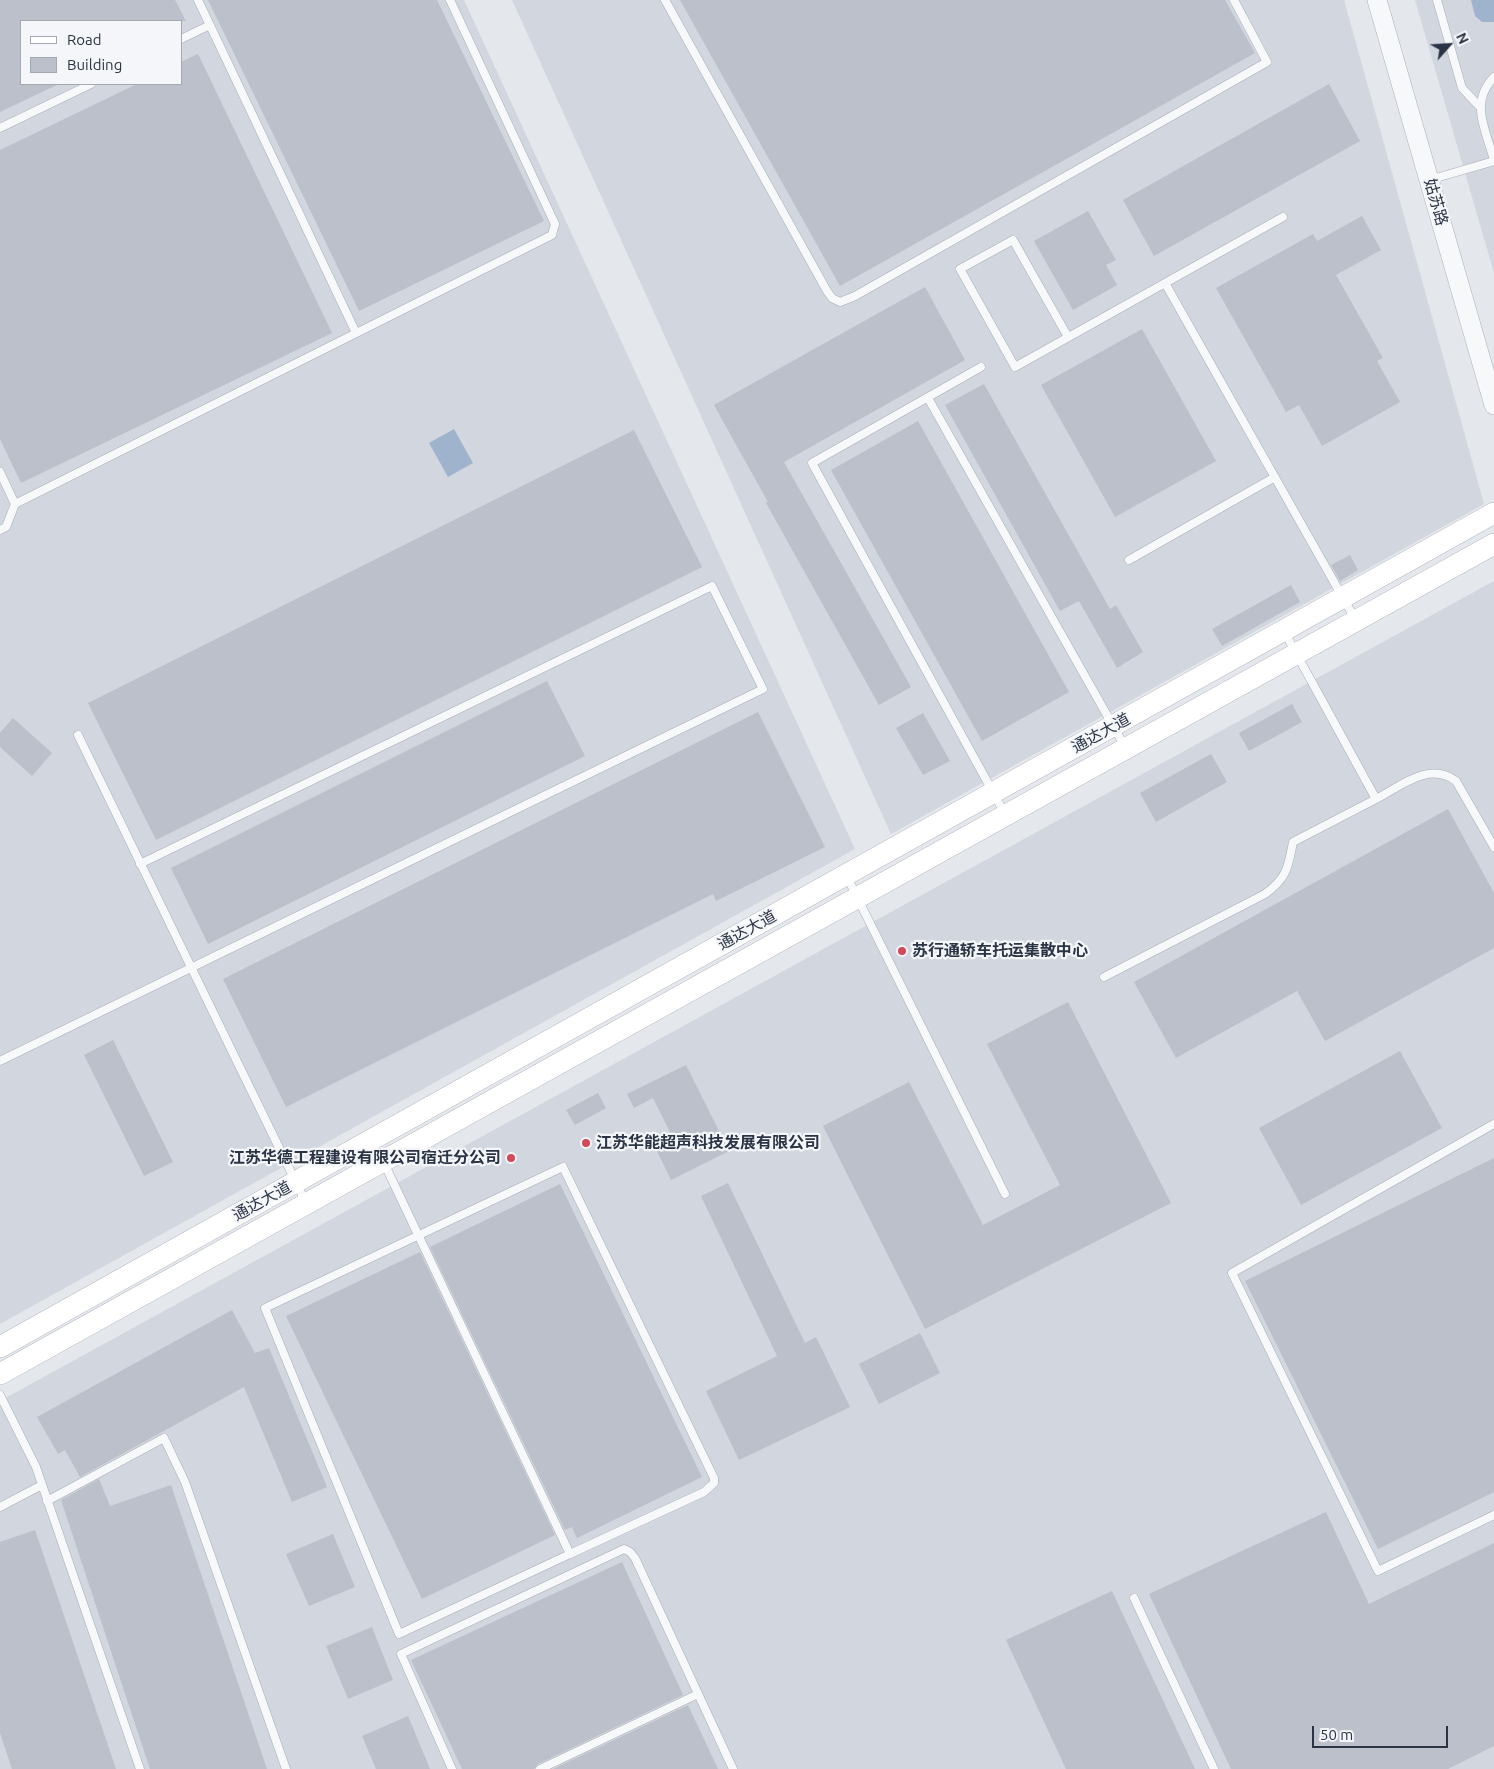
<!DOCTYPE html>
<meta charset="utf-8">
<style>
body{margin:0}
#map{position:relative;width:1494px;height:1769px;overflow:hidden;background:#e4e7ec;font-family:Ubuntu,sans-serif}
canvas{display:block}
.legend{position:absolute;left:20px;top:20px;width:162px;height:65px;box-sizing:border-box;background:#f4f6f9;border:1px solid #a4a8b1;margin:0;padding:6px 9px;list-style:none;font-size:15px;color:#2b3445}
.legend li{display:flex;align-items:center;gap:10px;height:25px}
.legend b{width:25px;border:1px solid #a4a8b1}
.north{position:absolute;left:1424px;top:20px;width:50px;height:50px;-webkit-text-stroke:4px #f4f6f9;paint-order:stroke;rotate:64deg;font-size:14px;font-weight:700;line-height:20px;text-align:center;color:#2b3445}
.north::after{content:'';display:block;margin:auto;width:18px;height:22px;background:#2b3445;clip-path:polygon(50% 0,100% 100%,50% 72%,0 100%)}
.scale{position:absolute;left:1312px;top:1726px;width:136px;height:22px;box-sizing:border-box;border:2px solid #2b3445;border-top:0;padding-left:6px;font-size:15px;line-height:18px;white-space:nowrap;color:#2b3445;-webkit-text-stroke:4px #f4f6f9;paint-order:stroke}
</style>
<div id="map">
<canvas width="1494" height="1769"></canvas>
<ul class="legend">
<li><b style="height:6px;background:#fff"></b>Road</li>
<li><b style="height:14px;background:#bbc0ca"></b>Building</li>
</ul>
<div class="north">N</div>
<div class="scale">50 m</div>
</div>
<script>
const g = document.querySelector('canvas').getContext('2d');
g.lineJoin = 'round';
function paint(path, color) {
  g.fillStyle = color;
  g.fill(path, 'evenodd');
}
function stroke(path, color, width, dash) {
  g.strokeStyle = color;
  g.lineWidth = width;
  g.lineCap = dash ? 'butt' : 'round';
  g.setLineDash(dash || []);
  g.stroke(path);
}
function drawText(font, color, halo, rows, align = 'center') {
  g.font = font + ' Ubuntu,"Noto Sans SC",sans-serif';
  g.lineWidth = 4.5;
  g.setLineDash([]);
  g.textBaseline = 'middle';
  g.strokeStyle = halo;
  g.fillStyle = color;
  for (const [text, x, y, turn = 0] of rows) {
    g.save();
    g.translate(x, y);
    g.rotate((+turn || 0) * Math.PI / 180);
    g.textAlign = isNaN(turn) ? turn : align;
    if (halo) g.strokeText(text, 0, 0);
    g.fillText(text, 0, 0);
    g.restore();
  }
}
const built = new Path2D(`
 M 0,0 L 464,0 L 855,849 L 0,1324 ZM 21,21 L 181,21 L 181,84 L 21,84 Z
 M 512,0 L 1344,0 L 1484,504 L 891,834 Z
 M 1415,0 L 1494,0 L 1494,273 Z
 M 1494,581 L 1494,1769 L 0,1769 L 0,1401 Z`);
const water = new Path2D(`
 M 1471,0 L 1494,0 L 1494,22 L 1482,22 L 1475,16 Z
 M 454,429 L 473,463 L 448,477 L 429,443 Z`);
const building = new Path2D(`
 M 0,0 L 175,0 L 186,21 L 21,21 L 21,84 L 59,84 L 0,112 Z
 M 208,0 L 437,0 L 544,221 L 359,311 Z
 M 680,0 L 1225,0 L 1255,53 L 840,286 Z
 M 198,54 L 332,333 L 21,483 L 0,439 L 0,150 L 137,84 L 181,84 L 181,62 Z
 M 1329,84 L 1360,141 L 1154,256 L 1123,200 Z
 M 1088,211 L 1116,260 L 1106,265 L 1117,285 L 1073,310 L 1034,241 Z
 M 1362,216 L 1381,250 L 1336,275 L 1383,358 L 1377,361 L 1400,402 L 1322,446 L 1299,405 L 1286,412 L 1216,288 L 1313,234 L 1317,241 Z
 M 925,287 L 965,360 L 784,462 L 911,687 L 879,705 L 766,503 L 768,502 L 714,405 Z
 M 1142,329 L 1216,461 L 1115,517 L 1041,385 Z
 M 984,384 L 1110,609 L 1116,605 L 1143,652 L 1117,668 L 1079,601 L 1060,611 L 945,405 Z
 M 918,421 L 1069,692 L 982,741 L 831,470 Z
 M 634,430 L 702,567 L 156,840 L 88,703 Z
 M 1350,555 L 1358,570 L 1340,581 L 1331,565 Z
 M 1291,585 L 1300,602 L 1222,646 L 1212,629 Z
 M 547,681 L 585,756 L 208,944 L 171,868 Z
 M 1292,704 L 1302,722 L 1249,751 L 1239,733 Z
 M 758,712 L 825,847 L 716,901 L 713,894 L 286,1107 L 223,979 Z
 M 923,713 L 950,761 L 923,775 L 896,728 Z
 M 13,718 L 52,753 L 32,776 L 0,747 L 0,733 Z
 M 1211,754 L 1227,782 L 1156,822 L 1140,793 Z
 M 1448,809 L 1494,893 L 1494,948 L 1325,1041 L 1297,991 L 1176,1058 L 1134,982 Z
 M 1068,1002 L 1171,1203 L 925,1329 L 823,1126 L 909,1082 L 983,1225 L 1060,1185 L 987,1044 Z
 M 113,1040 L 173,1162 L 144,1176 L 84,1055 Z
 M 1400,1051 L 1442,1128 L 1301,1205 L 1259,1128 Z
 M 686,1065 L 729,1151 L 671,1180 L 652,1141 L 670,1132 L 653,1098 L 634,1108 L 627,1094 Z
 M 598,1093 L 606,1108 L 575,1125 L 566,1110 Z
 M 1494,1158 L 1494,1492 L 1378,1549 L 1245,1281 Z
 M 728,1183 L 805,1343 L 816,1337 L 850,1407 L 739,1460 L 706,1391 L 777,1356 L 701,1196 Z
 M 560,1184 L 702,1477 L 577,1538 L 572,1527 L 565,1530 L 430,1247 Z
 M 420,1252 L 555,1535 L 422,1599 L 286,1316 Z
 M 232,1310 L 255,1353 L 269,1348 L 327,1487 L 292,1502 L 244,1387 L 80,1477 L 65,1450 L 58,1454 L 37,1417 Z
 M 920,1333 L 940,1373 L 879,1404 L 859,1364 Z
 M 99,1479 L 110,1506 L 171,1485 L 267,1769 L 150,1769 L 61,1500 Z
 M 1326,1512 L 1369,1604 L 1494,1543 L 1494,1746 L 1448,1769 L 1231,1769 L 1149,1594 Z
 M 35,1530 L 116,1769 L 12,1769 L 0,1733 L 0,1542 Z
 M 333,1534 L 355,1587 L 309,1606 L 286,1554 Z
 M 622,1562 L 683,1695 L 538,1764 L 534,1769 L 462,1769 L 411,1660 Z
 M 1112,1591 L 1195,1769 L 1066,1769 L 1006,1640 Z
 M 372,1627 L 393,1680 L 348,1699 L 326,1646 Z
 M 688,1705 L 718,1769 L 553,1769 Z
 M 408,1716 L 430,1769 L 376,1769 L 362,1736 Z`);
const service = new Path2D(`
 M 198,0 L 356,333
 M 665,0 L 827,291 L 832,298 L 840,302 L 855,296 L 1267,62 L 1234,0
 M 1437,0 L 1462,88 L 1480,107
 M 181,39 L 210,25
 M 1494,77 C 1469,103 1486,130 1494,160
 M 0,128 L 91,84
 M 1429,180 L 1494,161
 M 1165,283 L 1355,619
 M 1068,337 L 1013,240 L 960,269 L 1015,367 L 1283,217
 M 981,367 L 812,463 L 1005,814
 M 928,398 L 1125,747
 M 0,472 L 15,504 L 552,235 L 555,224 L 450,0
 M 0,530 L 6,527 L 15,504
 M 1129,560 L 1275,477
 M 78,735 L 306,1203
 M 1376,799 C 1401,786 1429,761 1456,781 L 1494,847
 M 847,877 L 1005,1194
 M 1104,977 L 1265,894 C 1287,878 1288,868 1293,842 L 1376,799 L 1285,633
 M 0,1061 L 763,689 L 712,586 L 140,864
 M 1494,1124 L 1232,1273 L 1378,1571 L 1494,1515
 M 384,1163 L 570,1554 L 399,1634 L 265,1308 L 563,1167 L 714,1478 L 714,1483 L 704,1492 L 570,1554
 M 0,1395 L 36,1467 L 140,1769
 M 47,1501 L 164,1438 L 185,1482 L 286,1769
 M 0,1507 L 42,1485
 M 1134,1598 L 1214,1769
 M 452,1769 L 401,1654 L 624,1549 L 630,1552 L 635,1558 L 733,1769
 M 540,1769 L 698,1694`);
const tertiary = new Path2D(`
 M 1377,0 L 1494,405`);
const secondary = new Path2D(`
 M 0,1347 L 1494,513
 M 0,1374 L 1494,544`);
const markers = [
 [902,951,5,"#d1495b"],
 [586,1143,5,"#d1495b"],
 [511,1158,5,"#d1495b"]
];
const streetNames = [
 ["姑苏路",1436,202,74],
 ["通达大道",1101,733,-29],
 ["通达大道",747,930,-29],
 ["通达大道",262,1201,-29]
];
const poiNames = [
 ["苏行通轿车托运集散中心",912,951],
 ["江苏华能超声科技发展有限公司",596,1143],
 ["江苏华德工程建设有限公司宿迁分公司",501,1158,"right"]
];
paint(built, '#d2d6de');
paint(water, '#9fb4cc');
paint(building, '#bbc0ca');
stroke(service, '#a9aeb7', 9);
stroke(tertiary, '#a9aeb7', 20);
stroke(secondary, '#a9aeb7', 22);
stroke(service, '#f7f8fa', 8);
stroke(tertiary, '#f7f8fa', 19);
stroke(secondary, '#fff', 21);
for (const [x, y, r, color] of markers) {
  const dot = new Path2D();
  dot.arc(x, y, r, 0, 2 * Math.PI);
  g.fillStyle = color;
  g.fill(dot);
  stroke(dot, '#f4f6f9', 2);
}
drawText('16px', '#2b3445', '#f4f6f9', streetNames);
drawText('bold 16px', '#2b3445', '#f4f6f9', poiNames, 'left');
</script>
